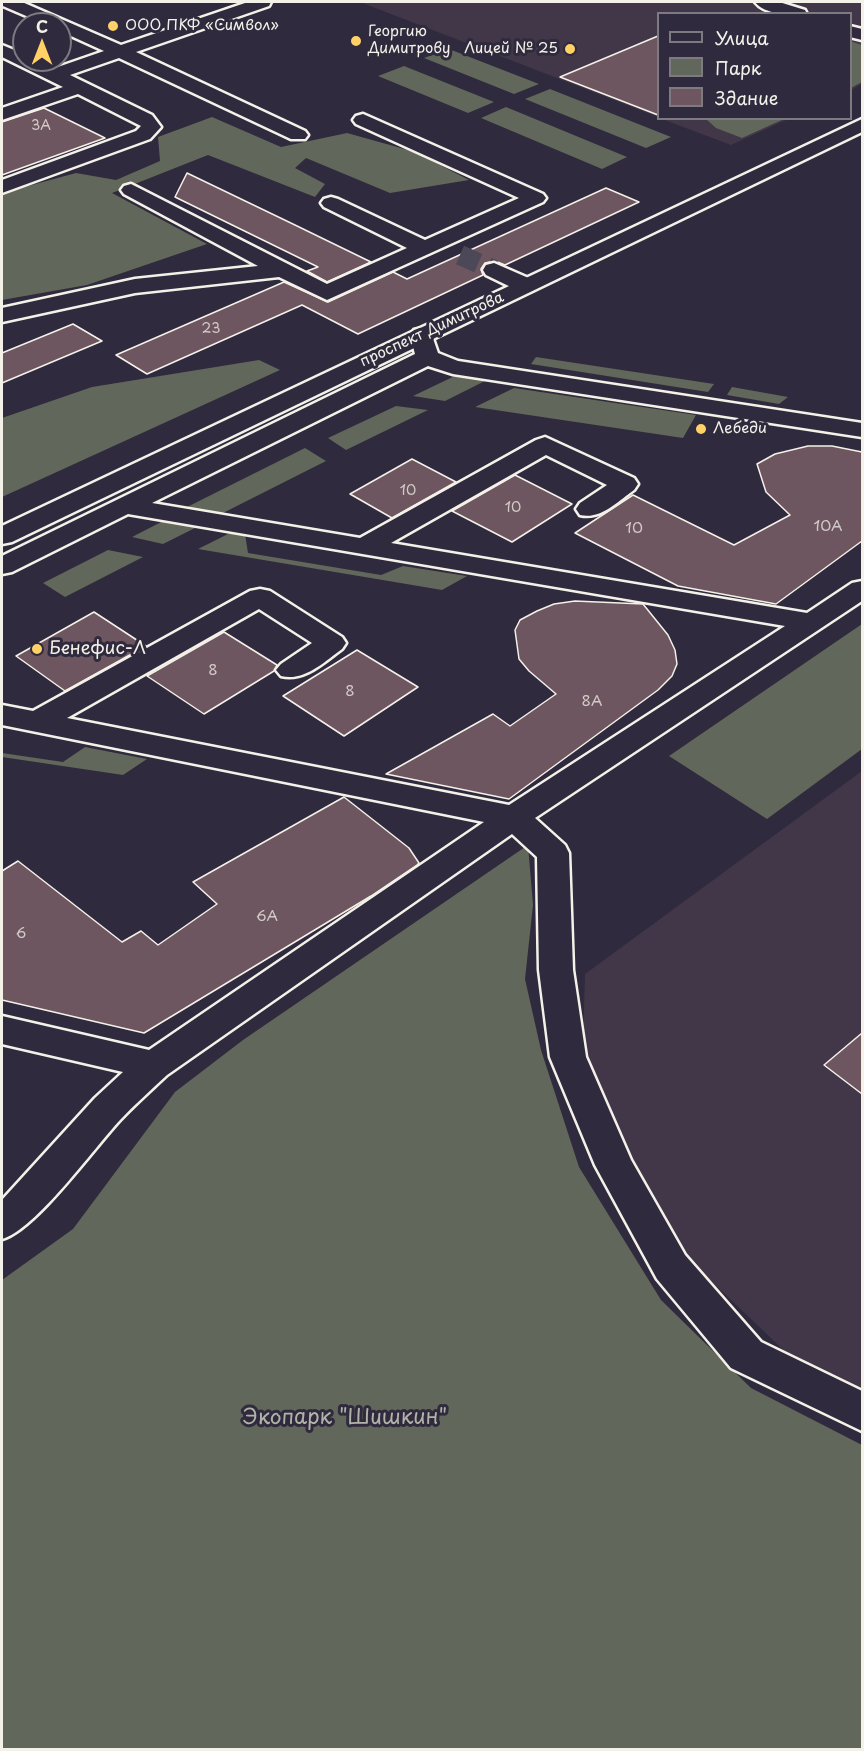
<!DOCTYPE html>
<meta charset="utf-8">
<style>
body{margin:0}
#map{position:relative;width:864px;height:1751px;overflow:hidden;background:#2f2a3d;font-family:"Playpen Sans",sans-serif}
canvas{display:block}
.frame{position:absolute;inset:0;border:3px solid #f4f1e8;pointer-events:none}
.legend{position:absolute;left:657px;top:12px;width:195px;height:108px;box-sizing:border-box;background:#2f2a3d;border:2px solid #7e7a81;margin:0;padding:8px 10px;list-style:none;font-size:18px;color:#f4f1e8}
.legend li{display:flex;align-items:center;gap:12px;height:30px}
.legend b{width:30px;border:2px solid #7e7a81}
.north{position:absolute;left:12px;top:12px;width:60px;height:60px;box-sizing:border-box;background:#2f2a3d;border:2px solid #7e7a81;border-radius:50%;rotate:0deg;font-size:16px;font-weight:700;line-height:24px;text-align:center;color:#f4f1e8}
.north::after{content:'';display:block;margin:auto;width:21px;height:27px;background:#ffd166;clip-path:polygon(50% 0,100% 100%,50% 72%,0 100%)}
</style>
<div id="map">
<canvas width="864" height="1751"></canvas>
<div class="frame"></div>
<ul class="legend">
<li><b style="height:8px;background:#2f2a3d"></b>Улица</li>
<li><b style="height:16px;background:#61675a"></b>Парк</li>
<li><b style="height:16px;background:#6e5661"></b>Здание</li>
</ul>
<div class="north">С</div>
</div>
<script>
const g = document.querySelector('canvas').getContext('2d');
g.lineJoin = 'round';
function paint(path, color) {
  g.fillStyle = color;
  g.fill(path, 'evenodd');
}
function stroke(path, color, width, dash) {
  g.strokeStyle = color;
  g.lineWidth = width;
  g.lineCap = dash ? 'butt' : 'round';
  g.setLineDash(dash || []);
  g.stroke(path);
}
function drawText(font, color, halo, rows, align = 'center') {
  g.font = font + ' "Playpen Sans",sans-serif';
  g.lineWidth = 6;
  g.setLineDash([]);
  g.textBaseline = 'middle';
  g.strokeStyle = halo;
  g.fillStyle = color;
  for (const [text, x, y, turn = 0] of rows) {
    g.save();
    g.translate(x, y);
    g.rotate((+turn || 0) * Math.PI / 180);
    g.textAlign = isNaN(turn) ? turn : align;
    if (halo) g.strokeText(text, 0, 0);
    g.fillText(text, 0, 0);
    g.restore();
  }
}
const built = new Path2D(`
 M 360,2 L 862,2 L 862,84 L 851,90 L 850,14 L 658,14 L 658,117 Z
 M 662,119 L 788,119 L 731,145 Z
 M 862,771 L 862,1394 L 797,1363 L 684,1255 L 606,1114 L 583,1041 L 585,974 Z`);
const green = new Path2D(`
 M 850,41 L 862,45 L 862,82 L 851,88 Z
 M 449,49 L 539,84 L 514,94 L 424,58 Z
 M 404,66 L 494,102 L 468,113 L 378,76 Z
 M 550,89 L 671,137 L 646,148 L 525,99 Z
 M 506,107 L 627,157 L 602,169 L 481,118 Z
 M 212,117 L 281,147 L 347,133 L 415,152 L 469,180 L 390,193 L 306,158 L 295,168 L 325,184 L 315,197 L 208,155 L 112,193 L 207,244 L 87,285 L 2,300 L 2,193 L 76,173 L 116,180 L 160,161 L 158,137 Z
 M 706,119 L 784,119 L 742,138 L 716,128 Z
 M 536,357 L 714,384 L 708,392 L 531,364 Z
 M 259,360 L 280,370 L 2,497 L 2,418 L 92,387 Z
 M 461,373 L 491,378 L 445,401 L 413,396 Z
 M 732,387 L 788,397 L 779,404 L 727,395 Z
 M 514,388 L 696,415 L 683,438 L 475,407 Z
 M 396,406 L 428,410 L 346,450 L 328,438 Z
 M 305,448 L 326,461 L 221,514 L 185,508 Z
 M 165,520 L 199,526 L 163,544 L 132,537 Z
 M 232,532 L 245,534 L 248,553 L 381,575 L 403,566 L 467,576 L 442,590 L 198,549 Z
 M 108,550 L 143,557 L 65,597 L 43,583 Z
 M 862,624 L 862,749 L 767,819 L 669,756 Z
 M 85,747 L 147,759 L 123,775 L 2,757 L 2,753 L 63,762 Z
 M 528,845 L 533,905 L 525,979 L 541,1050 L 579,1167 L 661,1300 L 751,1388 L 862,1445 L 862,1749 L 2,1749 L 2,1280 L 73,1229 L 175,1092 L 243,1040 Z`);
const building = new Path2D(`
 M 658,36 L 658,115 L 560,77 Z
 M 44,108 L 105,138 L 2,175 L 2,122 Z
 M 187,173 L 295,225 L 371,262 L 327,282 L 307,271 L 318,267 L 175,197 Z
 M 606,188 L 639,202 L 505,265 L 495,261 L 485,263 L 481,269 L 483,275 L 358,334 L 302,305 L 147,374 L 116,355 L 284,282 L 328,302 L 393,272 L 407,279 Z
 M 73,324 L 102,341 L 2,383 L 2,353 Z
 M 808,446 L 832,446 L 862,452 L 862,541 L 776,604 L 678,586 L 575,533 L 633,495 L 734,545 L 790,515 L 766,492 L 757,464 L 775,454 Z
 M 412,459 L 456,482 L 392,518 L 350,494 Z
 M 515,475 L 572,504 L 512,542 L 452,511 Z
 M 575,601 L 643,604 L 668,635 L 675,650 L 677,664 L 672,676 L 658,690 L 509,799 L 386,774 L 493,714 L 510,726 L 556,694 L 529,671 L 519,659 L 515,630 L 520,620 L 537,611 L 554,604 Z
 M 94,612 L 146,646 L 65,691 L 16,656 Z
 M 224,632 L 277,665 L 274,671 L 204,714 L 147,676 Z
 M 357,650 L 418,687 L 344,736 L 283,696 Z
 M 344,797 L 409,848 L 419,863 L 417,865 L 371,896 L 144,1033 L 2,1000 L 2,871 L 18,861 L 122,942 L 141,931 L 158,945 L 217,904 L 193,882 Z
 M 862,1033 L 862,1094 L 824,1065 Z`);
const minorTunnel = new Path2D(`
 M 460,255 L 494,270`);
const minor = new Path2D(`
 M 2,2 L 22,2 L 121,45 L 248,2 L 271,2 L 269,6 L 136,52 L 305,131 L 308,135 L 305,139 L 291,139 L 119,58 L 70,75 L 152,115 L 161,127 L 150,139 L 2,193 L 2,180 L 136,131 L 141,126 L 78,94 L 2,120 L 2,108 L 63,87 L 2,57 L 2,45 L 24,54 L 24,60 L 37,60 L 55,68 L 104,51 L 60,31 L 60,24 L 45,24 L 3,6 Z
 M 755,2 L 779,2 L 805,10 L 807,14 C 791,14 766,16 755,2 Z
 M 850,26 L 862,29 L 862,40 L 850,37 Z
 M 363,114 L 543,194 L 546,198 L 543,202 L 327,300 L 279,277 L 135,293 L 2,322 L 2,308 L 135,279 L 258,266 L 124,194 L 121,190 L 124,186 L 131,184 L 327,284 L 407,248 L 324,207 L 321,203 L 324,199 L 331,197 L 338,199 L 425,240 L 519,198 L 356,124 L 353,120 L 356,116 Z
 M 494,263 L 533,280 L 536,285 L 533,290 L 525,292 L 517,290 L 486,275 L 483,270 L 486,265 Z
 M 422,328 L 430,330 L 438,353 L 458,361 L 862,423 L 862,437 L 453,374 L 428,366 L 152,503 L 360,538 L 536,440 L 545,437 L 634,478 L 638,484 L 634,490 C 618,501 601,520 580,515 L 576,509 L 580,503 L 607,485 L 546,455 L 391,543 L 807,613 L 852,583 L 862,581 L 862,601 L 535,818 L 565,845 L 569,853 L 573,970 L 586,1057 L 631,1160 L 685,1255 L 761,1342 L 862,1391 L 862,1431 L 731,1368 L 657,1279 L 595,1165 L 550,1057 L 539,970 L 537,857 L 512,834 L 167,1075 C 151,1090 135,1104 120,1120 C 94,1148 35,1230 2,1239 L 2,1200 L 95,1098 L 123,1072 L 2,1044 L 2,1016 L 149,1050 L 484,822 L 2,725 L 2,705 L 33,711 L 250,591 L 260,589 L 270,591 L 342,637 L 346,643 L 342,649 C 324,662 304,682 281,676 L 276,670 L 281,664 L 312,643 L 259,609 L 67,718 L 509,805 L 785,626 L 128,514 L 12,572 L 2,574 L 2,556 L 415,354 L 410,335 L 414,330 Z`);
const major = new Path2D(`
 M 862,119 L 862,132 L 12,542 L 2,544 L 2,526 Z`);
const markers = [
 [113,26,6,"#ffd166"],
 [356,41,6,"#ffd166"],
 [570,49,6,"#ffd166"],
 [701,429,6,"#ffd166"],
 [37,649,6,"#ffd166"]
];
const farNumbernames = [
 ["3А",41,126],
 ["23",211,329],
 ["10",408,491],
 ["10",513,508]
];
const farPoinames = [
 ["ООО ПКФ «Символ»",125,26],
 ["Георгию",368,32],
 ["Димитрову",368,49],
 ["Лицей № 25",558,49,"right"],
 ["Лебеди",713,429]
];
const farStreetnames = [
 ["проспект Димитрова",432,330,-25]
];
const numberNames = [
 ["10А",828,527],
 ["10",634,529],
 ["8",213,671],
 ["8",350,692],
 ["8А",592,702],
 ["6А",267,917],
 ["6",21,934]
];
const poiNames = [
 ["Бенефис-Л",49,649]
];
const nearParknames = [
 ["Экопарк \"Шишкин\"",345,1418]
];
paint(built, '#423748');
paint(green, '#61675a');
paint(building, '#6e5661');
stroke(building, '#f4f1e8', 1.5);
stroke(minorTunnel, '#4d4857', 20, [20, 10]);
stroke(minor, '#f4f1e8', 5);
stroke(major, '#f4f1e8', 5);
paint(minor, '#2f2a3d');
paint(major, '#2f2a3d');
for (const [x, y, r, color] of markers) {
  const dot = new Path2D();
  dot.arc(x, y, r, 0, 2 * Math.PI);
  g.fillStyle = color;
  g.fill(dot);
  stroke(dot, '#2f2a3d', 2);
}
drawText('14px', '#d2cac6', null, farNumbernames);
drawText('15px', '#f4f1e8', '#2f2a3d', farPoinames, 'left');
drawText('15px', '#f4f1e8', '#2f2a3d', farStreetnames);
drawText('15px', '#d2cac6', null, numberNames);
drawText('18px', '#f4f1e8', '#2f2a3d', poiNames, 'left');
drawText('21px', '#b2b3a8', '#2f2a3d', nearParknames);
</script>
